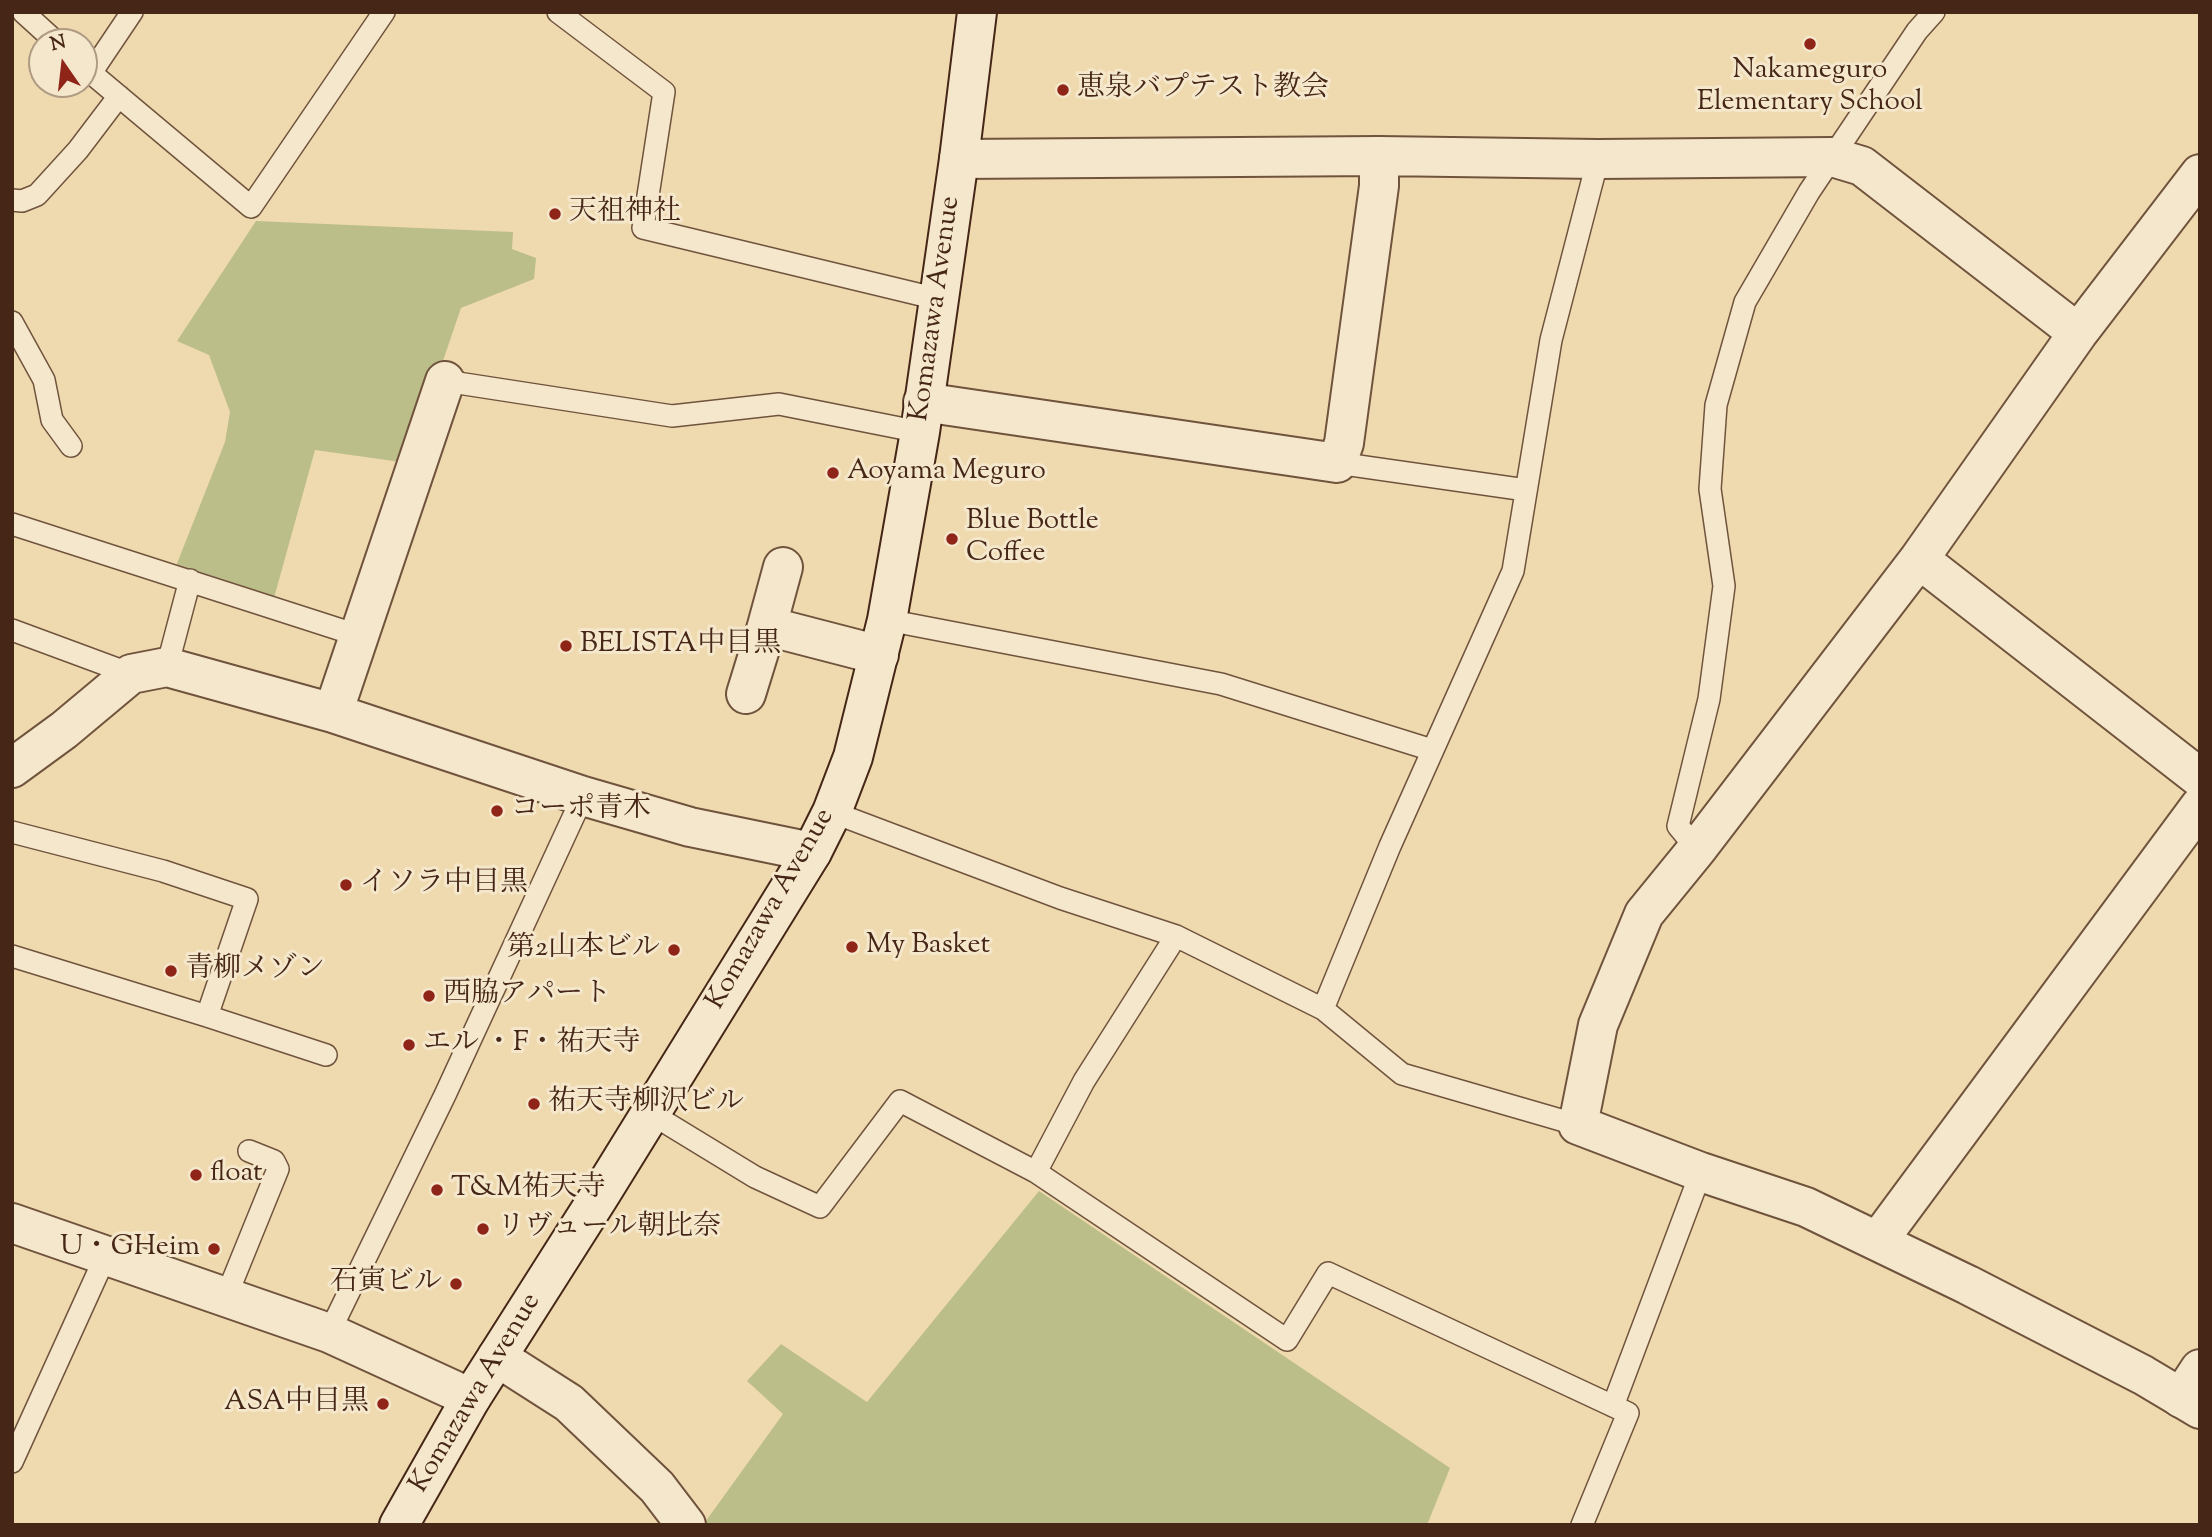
<!DOCTYPE html>
<meta charset="utf-8">
<style>
body{margin:0}
#map{position:relative;width:2212px;height:1537px;overflow:hidden;background:#efdaaf;font-family:"Sorts Mill Goudy",serif}
canvas{display:block}
.frame{position:absolute;inset:0;border:14px solid #452617;pointer-events:none}
.north{position:absolute;left:28px;top:28px;width:70px;height:70px;box-sizing:border-box;background:#f5e7cb;border:2px solid #af9a83;border-radius:50%;rotate:346deg;font-size:19px;font-weight:700;line-height:28px;text-align:center;color:#452617}
.north::after{content:'';display:block;margin:auto;width:24px;height:32px;background:#8f2418;clip-path:polygon(50% 0,100% 100%,50% 72%,0 100%)}
</style>
<div id="map">
<canvas width="2212" height="1537"></canvas>
<div class="frame"></div>
<div class="north">N</div>
</div>
<script>
const g = document.querySelector('canvas').getContext('2d');
g.lineJoin = 'round';
function paint(path, color) {
  g.fillStyle = color;
  g.fill(path, 'evenodd');
}
function stroke(path, color, width, dash) {
  g.strokeStyle = color;
  g.lineWidth = width;
  g.lineCap = dash ? 'butt' : 'round';
  g.setLineDash(dash || []);
  g.stroke(path);
}
function drawText(font, color, halo, rows, align = 'center') {
  g.font = font + ' "Sorts Mill Goudy","Noto Serif JP",serif';
  g.lineWidth = 6;
  g.setLineDash([]);
  g.textBaseline = 'middle';
  g.strokeStyle = halo;
  g.fillStyle = color;
  for (const [text, x, y, turn = 0] of rows) {
    g.save();
    g.translate(x, y);
    g.rotate((+turn || 0) * Math.PI / 180);
    g.textAlign = isNaN(turn) ? turn : align;
    if (halo) g.strokeText(text, 0, 0);
    g.fillText(text, 0, 0);
    g.restore();
  }
}
const green = new Path2D(`
 M 256,221 L 513,232 L 512,249 L 536,258 L 534,279 L 461,308 L 408,463 L 315,450 L 274,598 L 176,566 L 225,442 L 230,412 L 209,355 L 177,341 Z
 M 1039,1191 L 1450,1468 L 1427,1525 L 703,1525 L 783,1414 L 747,1381 L 781,1344 L 867,1402 Z`);
const service = new Path2D(`
 M 23,12 L 56,42
 M 558,12 L 664,92 L 643,228 L 938,299
 M 84,67 L 251,207 L 384,12
 M 91,73 L 132,12
 M 12,200 L 22,201 L 37,195 L 78,150 L 119,96
 M 12,322 L 44,380 L 52,420 L 71,446
 M 445,381 L 672,416 L 779,404 L 920,432
 M 1337,463 L 1526,490
 M 12,524 L 360,636
 M 887,620 L 1221,684 L 1432,750
 M 12,630 L 131,674
 M 167,667 L 190,580
 M 832,812 L 1060,898 L 1176,936 L 1323,1009 L 1402,1074 L 1578,1125
 M 12,832 L 163,871 L 247,899 L 207,1016
 M 1697,849 L 1678,826 L 1709,699 L 1724,586 L 1710,489 L 1716,405 L 1745,302 L 1809,192 L 1917,31 L 1934,12
 M 12,956 L 207,1016 L 326,1055
 M 1323,1009 L 1390,846 L 1513,571 L 1551,340 L 1598,159
 M 650,1113 L 755,1177 L 820,1207 L 900,1101 L 1036,1172 L 1287,1340 L 1328,1273 L 1628,1413 L 1582,1525
 M 1036,1172 L 1084,1081 L 1176,936
 M 226,1297 L 278,1169 L 274,1161 L 249,1151
 M 329,1333 L 445,1095 L 583,796
 M 1613,1406 L 1701,1172
 M 12,1462 L 106,1255`);
const minor = new Path2D(`
 M 959,159 L 1379,156 L 1598,159 L 1832,157 L 1862,166 L 2078,333
 M 2200,174 L 2078,333 L 1919,559 L 1697,849 L 1644,914 L 1598,1025 L 1578,1125 L 1701,1172 L 1806,1207 L 1968,1285 L 2143,1375 L 2200,1409
 M 923,402 L 1337,463 L 1344,443 L 1379,186 L 1379,156
 M 1919,559 L 2200,778
 M 767,626 L 783,567
 M 746,694 L 767,626 L 879,655
 M 333,713 L 445,381
 M 12,768 L 64,730 L 131,674 L 167,667 L 333,713 L 583,796 L 690,827 L 812,852
 M 12,1223 L 329,1333 L 471,1398
 M 1878,1241 L 2200,806
 M 497,1357 L 569,1403 L 657,1487 L 686,1525`);
const tertiary = new Path2D(`
 M 2181,1398 L 2200,1369`);
const secondary = new Path2D(`
 M 399,1525 L 471,1398 L 600,1195 L 812,852 L 832,812 L 853,757 L 887,620 L 920,432 L 959,159 L 977,12`);
const markers = [
 [1810,44,7,"#8f2418"],
 [1063,90,7,"#8f2418"],
 [555,214,7,"#8f2418"],
 [833,473,7,"#8f2418"],
 [952,539,7,"#8f2418"],
 [566,646,7,"#8f2418"],
 [497,811,7,"#8f2418"],
 [346,885,7,"#8f2418"],
 [852,947,7,"#8f2418"],
 [674,950,7,"#8f2418"],
 [171,971,7,"#8f2418"],
 [429,996,7,"#8f2418"],
 [409,1045,7,"#8f2418"],
 [534,1104,7,"#8f2418"],
 [196,1175,7,"#8f2418"],
 [437,1190,7,"#8f2418"],
 [483,1229,7,"#8f2418"],
 [214,1249,7,"#8f2418"],
 [456,1284,7,"#8f2418"],
 [383,1404,7,"#8f2418"]
];
const poiNames = [
 ["Nakameguro",1810,72,"center"],
 ["Elementary School",1810,104,"center"],
 ["恵泉バプテスト教会",1077,90],
 ["天祖神社",569,214],
 ["Aoyama Meguro",847,473],
 ["Blue Bottle",966,523],
 ["Coffee",966,555],
 ["BELISTA中目黒",580,646],
 ["コーポ青木",511,811],
 ["イソラ中目黒",360,885],
 ["My Basket",866,947],
 ["第2山本ビル",660,950,"right"],
 ["青柳メゾン",185,971],
 ["西脇アパート",443,996],
 ["エル ・F・祐天寺",423,1045],
 ["祐天寺柳沢ビル",548,1104],
 ["float",210,1175],
 ["T&M祐天寺",451,1190],
 ["リヴュール朝比奈",497,1229],
 ["U・GHeim",200,1249,"right"],
 ["石寅ビル",442,1284,"right"],
 ["ASA中目黒",369,1404,"right"]
];
const streetNames = [
 ["Komazawa Avenue",937,309,-82],
 ["Komazawa Avenue",772,910,-60],
 ["Komazawa Avenue",477,1394,-59]
];
paint(green, '#bcbe89');
stroke(service, '#70533d', 24);
stroke(minor, '#70533d', 42);
stroke(tertiary, '#70533d', 42);
stroke(secondary, '#452617', 42);
stroke(service, '#f5e7cb', 21);
stroke(minor, '#f5e7cb', 38);
stroke(tertiary, '#f5e7cb', 38);
stroke(secondary, '#f5e7cb', 38);
for (const [x, y, r, color] of markers) {
  const dot = new Path2D();
  dot.arc(x, y, r, 0, 2 * Math.PI);
  g.fillStyle = color;
  g.fill(dot);
  stroke(dot, '#f5e7cb', 2.5);
}
drawText('28px', '#452617', '#f5e7cb', poiNames, 'left');
drawText('28px', '#452617', '#f5e7cb', streetNames);
</script>
